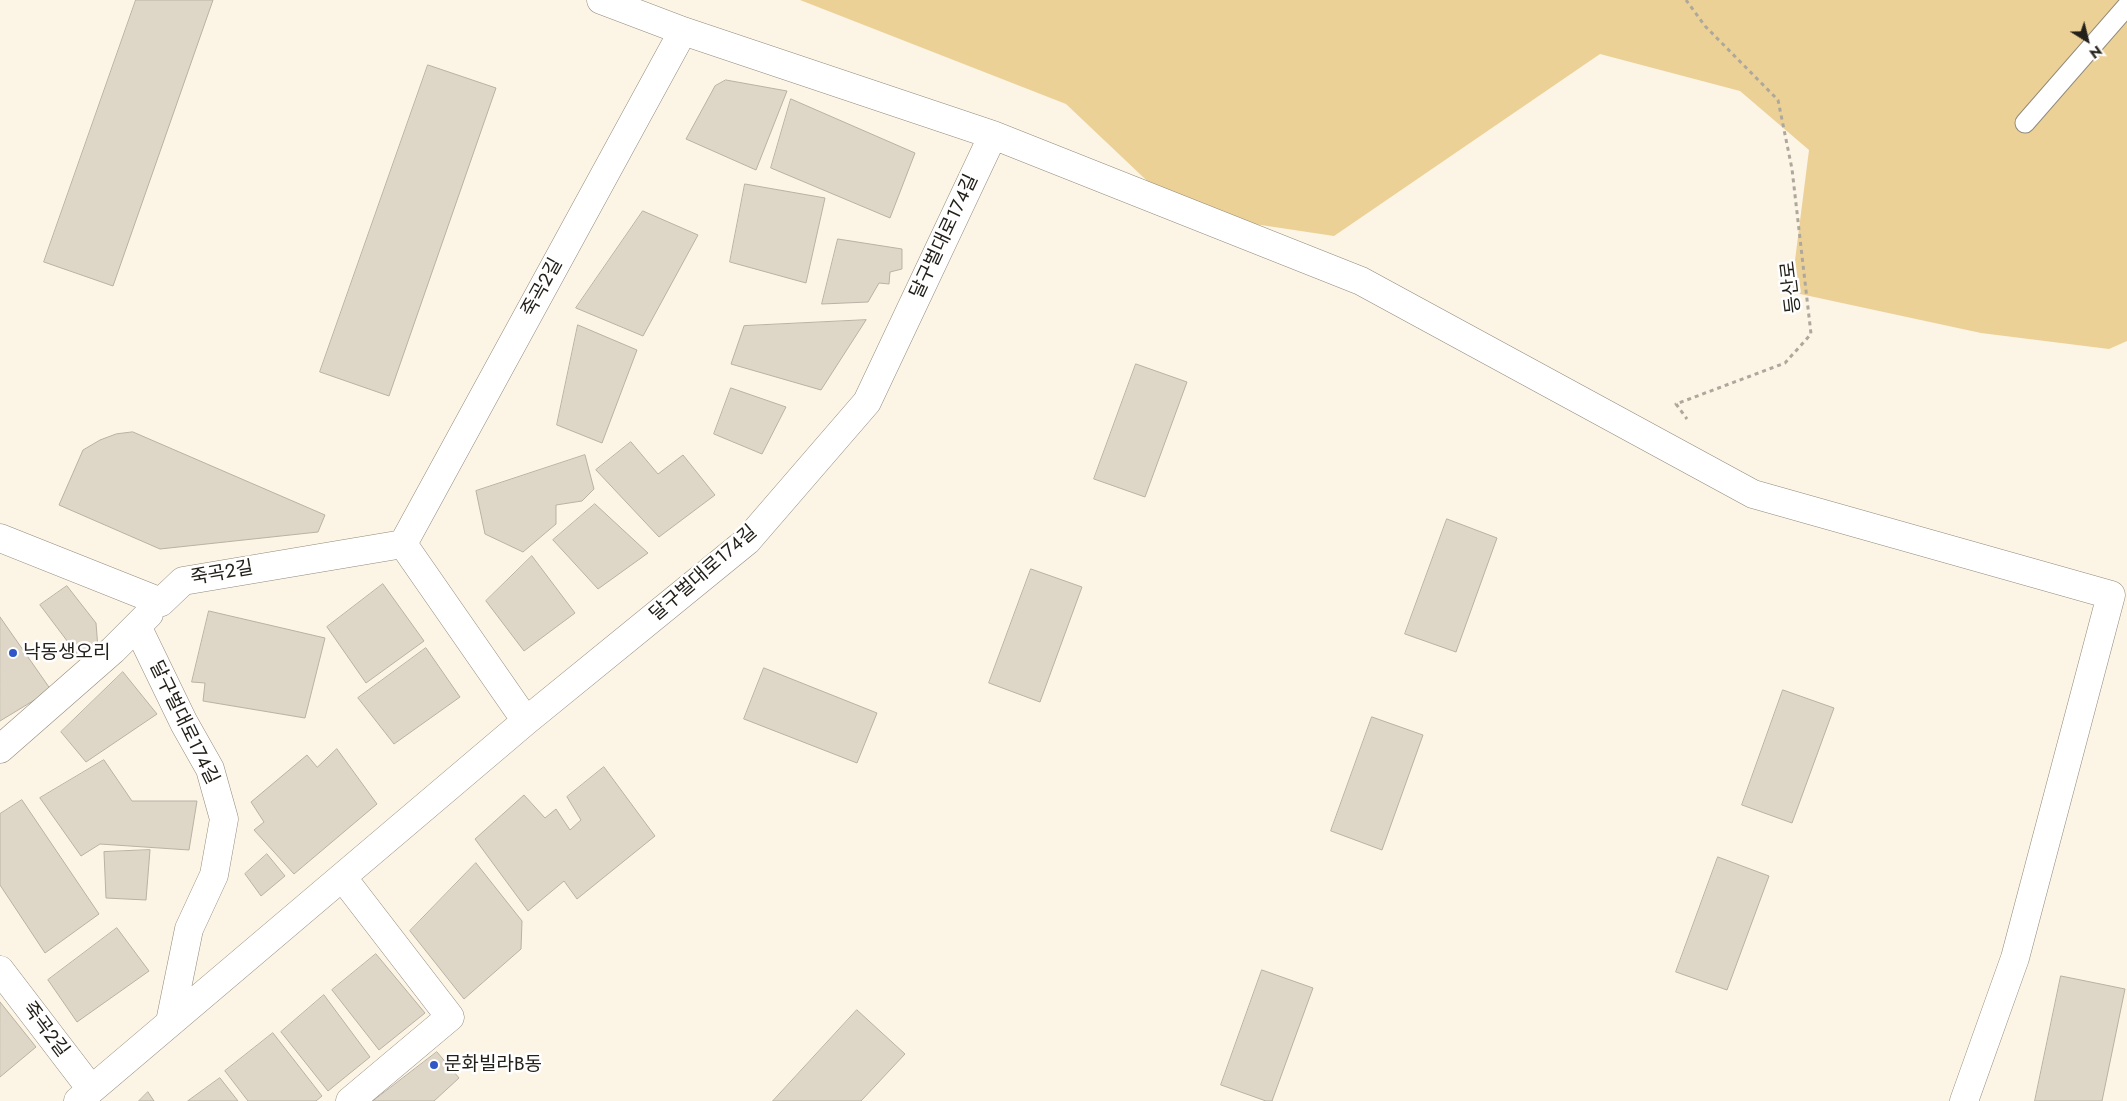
<!DOCTYPE html>
<meta charset="utf-8">
<style>
body{margin:0}
#map{position:relative;width:2127px;height:1101px;overflow:hidden;background:#fcf4e5;font-family:Jost,sans-serif}
canvas{display:block}
.north{position:absolute;left:2062px;top:15px;width:50px;height:50px;-webkit-text-stroke:4px #fff;paint-order:stroke;rotate:144deg;font-size:14px;font-weight:700;line-height:20px;text-align:center;color:#24211b}
.north::after{content:'';display:block;margin:auto;width:18px;height:22px;background:#24211b;clip-path:polygon(50% 0,100% 100%,50% 72%,0 100%)}
</style>
<div id="map">
<canvas width="2127" height="1101"></canvas>
<div class="north">N</div>
</div>
<script>
const g = document.querySelector('canvas').getContext('2d');
g.lineJoin = 'round';
function paint(path, color) {
  g.fillStyle = color;
  g.fill(path, 'evenodd');
}
function stroke(path, color, width, dash) {
  g.strokeStyle = color;
  g.lineWidth = width;
  g.lineCap = dash ? 'butt' : 'round';
  g.setLineDash(dash || []);
  g.stroke(path);
}
function drawText(font, color, halo, rows, align = 'center') {
  g.font = font + ' Jost,"Noto Sans KR",sans-serif';
  g.lineWidth = 5;
  g.setLineDash([]);
  g.textBaseline = 'middle';
  g.strokeStyle = halo;
  g.fillStyle = color;
  for (const [text, x, y, turn = 0] of rows) {
    g.save();
    g.translate(x, y);
    g.rotate((+turn || 0) * Math.PI / 180);
    g.textAlign = isNaN(turn) ? turn : align;
    if (halo) g.strokeText(text, 0, 0);
    g.fillText(text, 0, 0);
    g.restore();
  }
}
const green = new Path2D(`
 M 800,0 L 2127,0 L 2127,341 L 2109,349 L 1981,333 L 1791,292 L 1809,150 L 1740,91 L 1600,54 L 1334,236 L 1181,213 L 1066,104 Z`);
const building = new Path2D(`
 M 136,0 L 213,0 L 113,286 L 44,262 Z
 M 428,65 L 496,88 L 389,396 L 320,372 Z
 M 726,80 L 787,91 L 756,170 L 686,139 L 715,86 Z
 M 791,99 L 915,153 L 890,218 L 771,168 Z
 M 745,184 L 825,198 L 806,283 L 730,262 Z
 M 643,211 L 698,235 L 643,336 L 576,308 Z
 M 838,239 L 902,249 L 902,269 L 890,272 L 889,284 L 879,283 L 868,302 L 822,304 Z
 M 866,320 L 821,390 L 731,364 L 744,326 Z
 M 578,325 L 637,350 L 602,443 L 557,425 Z
 M 1136,364 L 1187,382 L 1145,497 L 1094,479 Z
 M 731,388 L 786,407 L 762,454 L 714,434 Z
 M 133,432 L 325,515 L 318,532 L 160,549 L 59,505 L 83,450 L 100,440 L 116,434 Z
 M 631,442 L 658,474 L 683,455 L 715,495 L 659,537 L 596,470 Z
 M 585,455 L 594,489 L 582,501 L 556,505 L 556,524 L 523,552 L 485,534 L 476,491 Z
 M 595,504 L 648,553 L 598,589 L 553,540 Z
 M 1447,519 L 1497,538 L 1456,652 L 1405,634 Z
 M 532,556 L 575,613 L 524,651 L 486,601 Z
 M 1031,569 L 1082,587 L 1040,702 L 989,683 Z
 M 383,584 L 424,641 L 366,683 L 327,627 Z
 M 67,586 L 96,623 L 98,648 L 80,658 L 40,605 Z
 M 209,611 L 325,638 L 305,718 L 203,701 L 205,683 L 192,682 Z
 M 0,617 L 51,690 L 0,721 Z
 M 426,648 L 460,697 L 394,744 L 358,698 Z
 M 764,668 L 877,713 L 857,763 L 744,719 Z
 M 123,672 L 157,714 L 86,762 L 61,732 Z
 M 1783,690 L 1834,708 L 1792,823 L 1742,805 Z
 M 1372,717 L 1423,735 L 1382,850 L 1331,831 Z
 M 337,749 L 377,804 L 294,874 L 254,830 L 264,822 L 251,802 L 307,755 L 317,767 Z
 M 104,760 L 132,801 L 197,801 L 189,850 L 100,844 L 81,856 L 40,798 Z
 M 604,767 L 655,836 L 577,899 L 564,881 L 528,911 L 475,839 L 524,795 L 545,818 L 556,809 L 570,830 L 581,820 L 567,797 Z
 M 22,800 L 99,914 L 45,953 L 0,885 L 0,814 Z
 M 150,850 L 146,900 L 106,898 L 104,852 Z
 M 267,854 L 285,876 L 261,896 L 245,874 Z
 M 1718,857 L 1769,876 L 1727,990 L 1676,972 Z
 M 476,863 L 522,921 L 521,949 L 464,999 L 410,931 Z
 M 117,928 L 149,971 L 77,1022 L 48,980 Z
 M 376,954 L 425,1013 L 379,1050 L 332,990 Z
 M 1262,970 L 1313,988 L 1272,1101 L 1266,1101 L 1221,1085 Z
 M 2061,976 L 2125,989 L 2102,1101 L 2035,1101 Z
 M 324,995 L 370,1057 L 328,1091 L 281,1032 Z
 M 0,1002 L 36,1047 L 0,1077 Z
 M 857,1010 L 905,1054 L 861,1101 L 773,1101 Z
 M 273,1033 L 322,1096 L 316,1101 L 248,1101 L 225,1071 Z
 M 437,1052 L 459,1078 L 434,1101 L 373,1101 Z
 M 220,1078 L 238,1101 L 188,1101 Z
 M 148,1092 L 154,1101 L 139,1101 Z`);
const path = new Path2D(`
 M 1686,0 L 1705,26 L 1778,100 L 1792,169 L 1811,334 L 1785,363 L 1676,404 L 1687,419`);
const lane = new Path2D(`
 M 2025,123 L 2127,6`);
const street = new Path2D(`
 M 601,0 L 683,31 L 993,135 L 1361,281 L 1753,494 L 2111,595 L 2015,958 L 1964,1101
 M 0,538 L 161,602 L 183,581 L 403,544 L 683,31
 M 403,544 L 526,721
 M 137,626 L 184,723 L 210,769 L 224,819 L 214,875 L 189,929 L 170,1022
 M 0,749 L 113,650 L 149,614
 M 343,878 L 450,1017 L 350,1101
 M 0,970 L 91,1089
 M 78,1101 L 526,721 L 747,541 L 867,402 L 993,135`);
const markers = [
 [13,653,5,"#3057c7"],
 [434,1065,5,"#3057c7"]
];
const streetNames = [
 ["달구벌대로174길",945,237,-65],
 ["등산로",1792,287,-97],
 ["죽곡2길",543,288,-61],
 ["죽곡2길",222,574,-10],
 ["달구벌대로174길",704,574,-41],
 ["달구벌대로174길",183,723,64],
 ["죽곡2길",45,1030,53]
];
const poiNames = [
 ["낙동생오리",23,653],
 ["문화빌라B동",444,1065]
];
paint(green, '#ecd197');
paint(building, '#ded7c7');
stroke(building, '#b9b1a3', 1);
stroke(lane, '#918a7c', 21);
stroke(street, '#918a7c', 29);
stroke(path, '#aea89c', 3, [4, 4]);
stroke(lane, '#fff', 19);
stroke(street, '#fff', 28);
for (const [x, y, r, color] of markers) {
  const dot = new Path2D();
  dot.arc(x, y, r, 0, 2 * Math.PI);
  g.fillStyle = color;
  g.fill(dot);
  stroke(dot, '#fff', 2);
}
drawText('19px', '#24211b', '#fff', streetNames);
drawText('19px', '#24211b', '#fff', poiNames, 'left');
</script>
